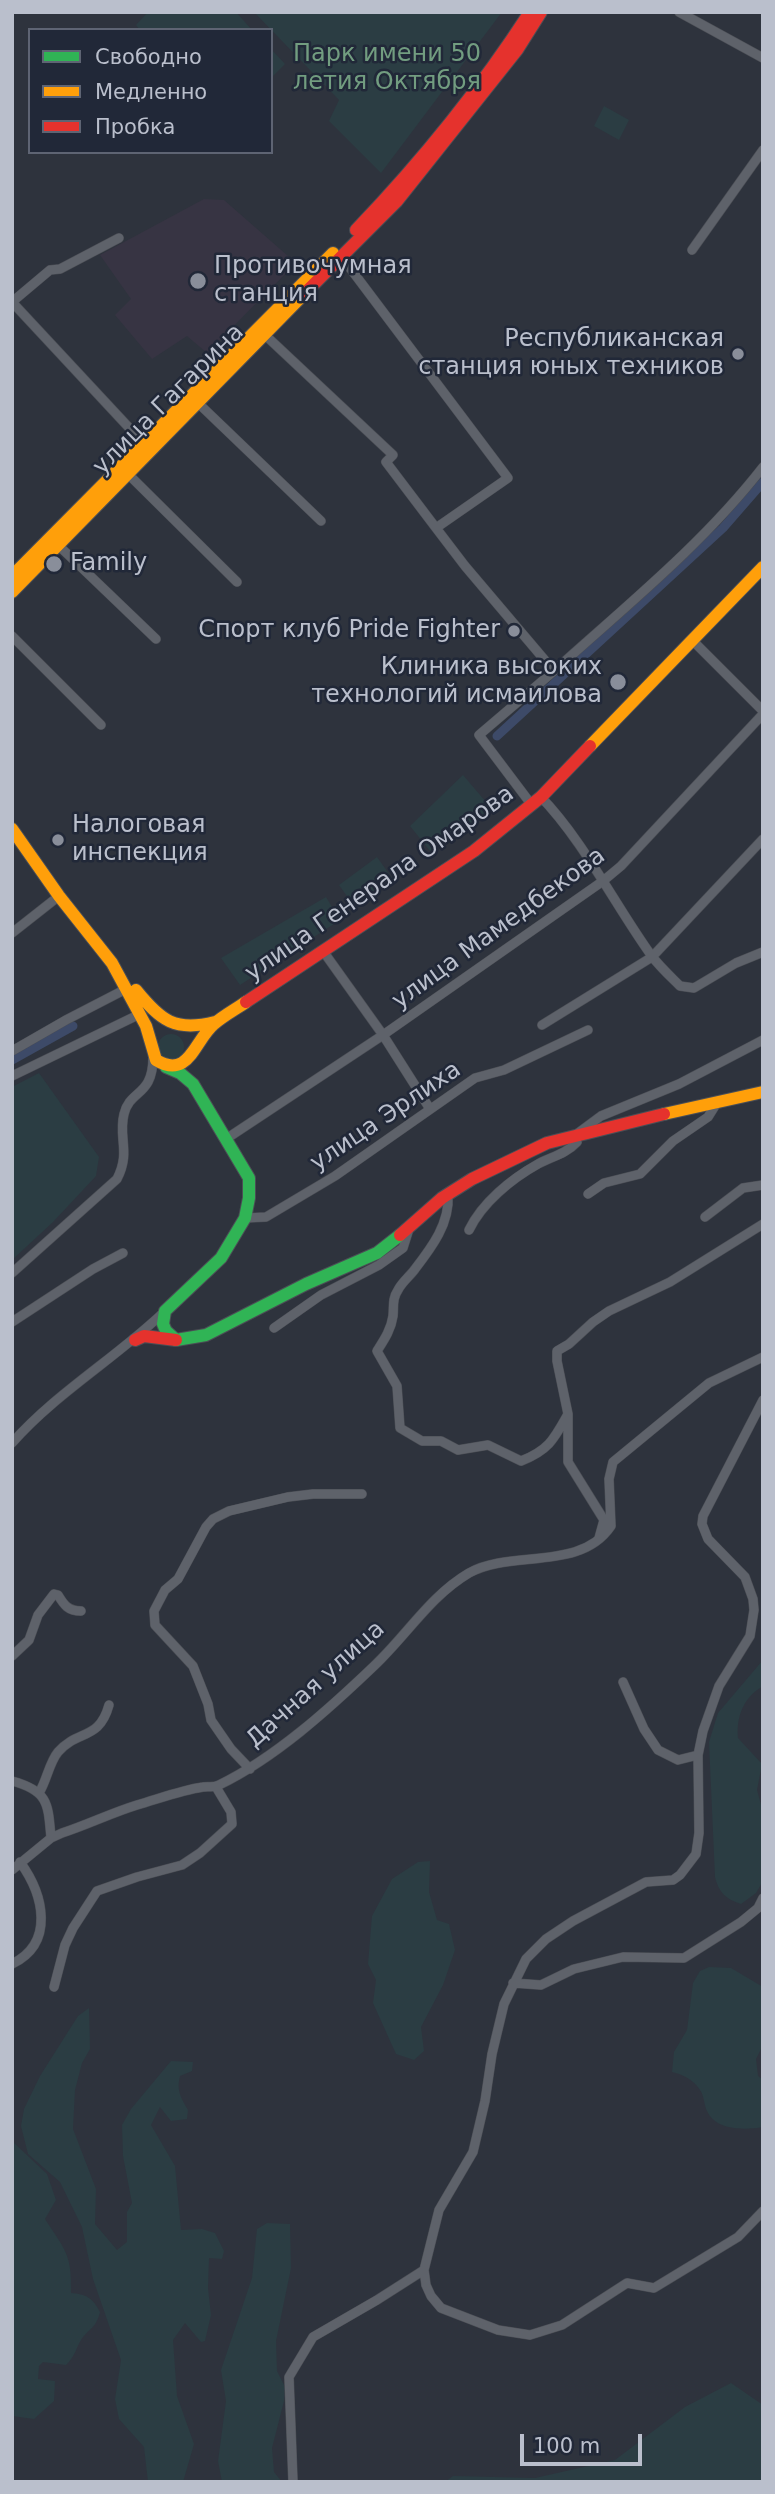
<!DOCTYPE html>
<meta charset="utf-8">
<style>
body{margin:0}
#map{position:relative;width:775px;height:2494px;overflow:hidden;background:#2e333d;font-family:"DejaVu Sans",sans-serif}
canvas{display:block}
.frame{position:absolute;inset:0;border:14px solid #babfcc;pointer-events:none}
.legend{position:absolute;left:28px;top:28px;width:245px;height:126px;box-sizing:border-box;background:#212838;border:2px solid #5e6473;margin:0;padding:9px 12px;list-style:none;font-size:21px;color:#babfcc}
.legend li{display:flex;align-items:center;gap:14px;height:35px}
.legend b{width:35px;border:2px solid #5e6473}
.scale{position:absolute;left:520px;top:2434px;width:122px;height:32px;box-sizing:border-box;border:4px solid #babfcc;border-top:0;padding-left:9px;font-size:21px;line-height:24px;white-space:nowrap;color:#babfcc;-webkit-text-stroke:5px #212838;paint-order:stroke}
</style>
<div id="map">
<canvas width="775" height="2494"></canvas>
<div class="frame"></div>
<ul class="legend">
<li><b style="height:9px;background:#30b455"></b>Свободно</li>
<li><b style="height:9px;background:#ff9f0a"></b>Медленно</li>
<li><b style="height:9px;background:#e5322d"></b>Пробка</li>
</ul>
<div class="scale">100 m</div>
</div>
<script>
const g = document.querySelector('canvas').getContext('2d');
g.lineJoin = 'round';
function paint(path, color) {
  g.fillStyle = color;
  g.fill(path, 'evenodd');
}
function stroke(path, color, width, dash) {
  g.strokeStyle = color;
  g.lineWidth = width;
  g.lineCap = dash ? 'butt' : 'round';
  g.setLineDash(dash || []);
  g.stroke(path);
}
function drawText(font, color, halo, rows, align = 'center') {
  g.font = font + ' "DejaVu Sans",sans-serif';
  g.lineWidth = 5;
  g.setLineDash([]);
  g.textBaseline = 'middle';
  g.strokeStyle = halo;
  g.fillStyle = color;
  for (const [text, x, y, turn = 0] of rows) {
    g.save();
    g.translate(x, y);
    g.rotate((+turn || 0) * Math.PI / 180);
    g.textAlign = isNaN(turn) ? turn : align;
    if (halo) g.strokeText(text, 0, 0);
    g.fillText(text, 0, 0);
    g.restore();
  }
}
const medical = new Path2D(`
 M 204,199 L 224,200 L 296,263 L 207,353 L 187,336 L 152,359 L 115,315 L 131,299 L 100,255 Z`);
const green = new Path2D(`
 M 148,12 L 236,12 L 252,30 L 140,30 L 136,25 Z
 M 254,12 L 502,12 L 381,173 L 329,121 L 339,100 Z
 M 271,49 L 285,64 L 271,78 Z
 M 604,106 L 629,120 L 619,140 L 594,126 Z
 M 463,775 L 492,809 L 430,851 L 410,826 Z
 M 377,857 L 392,878 L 354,906 L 339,885 Z
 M 326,897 L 340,920 L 240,985 L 221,958 Z
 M158 1047a13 13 0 1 1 26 0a13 13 0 1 1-26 0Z
 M 39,1073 L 99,1157 L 96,1176 L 53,1222 L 12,1260 L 12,1087 Z
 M 763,1660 L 763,1686 C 744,1697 736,1716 738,1738 L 762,1764 L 757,1790 L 763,1812 L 763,1881 L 756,1893 L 741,1904 C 726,1899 719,1893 715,1877 L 709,1742 L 718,1713 Z
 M 430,1861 L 429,1892 L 437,1920 L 449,1924 L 455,1950 L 443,1985 L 421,2027 L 424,2051 L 414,2060 L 396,2054 L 373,2003 L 376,1980 L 368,1964 L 372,1916 L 392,1879 L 418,1862 Z
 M 709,1967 L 731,1968 L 763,1987 L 763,2045 L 756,2059 L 758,2076 L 763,2080 L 763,2127 C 745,2130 716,2131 707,2111 C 704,2105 704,2095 700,2090 C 694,2080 682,2074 672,2072 L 674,2052 L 687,2030 L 693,1983 L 700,1971 Z
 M 89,2008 L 90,2049 L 82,2063 L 75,2090 L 73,2129 L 96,2189 L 95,2224 L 117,2250 L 127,2242 L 127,2212 L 132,2203 L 123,2156 L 122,2125 L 131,2109 L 171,2061 L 193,2062 L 192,2071 L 180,2076 C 176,2090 181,2098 188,2110 L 187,2119 L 171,2121 L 160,2107 L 151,2125 L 175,2166 L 181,2230 L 202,2229 L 215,2233 L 224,2251 L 222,2259 L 209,2258 L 208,2288 L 211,2315 L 205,2341 L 201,2342 L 185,2323 L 173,2340 L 177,2396 L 194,2444 L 183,2482 L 148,2482 L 144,2447 L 119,2419 L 115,2399 L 121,2360 L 93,2279 L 82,2227 L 60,2182 L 28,2154 L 21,2126 L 24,2109 L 40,2076 L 78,2016 Z
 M 12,2141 L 47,2174 L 56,2200 L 45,2219 C 65,2250 72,2254 71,2293 C 86,2294 93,2298 100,2312 C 96,2329 89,2328 81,2340 C 75,2350 76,2355 66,2365 L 43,2362 L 39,2366 L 38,2379 L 55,2381 L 54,2401 L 34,2419 L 12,2416 Z
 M 267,2223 L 290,2224 L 291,2268 L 276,2341 L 277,2371 L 285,2387 L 284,2401 L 272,2448 L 274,2472 L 282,2482 L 222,2482 L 218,2461 L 226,2401 L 221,2370 L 252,2278 L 257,2229 Z
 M 731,2383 L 763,2405 L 763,2482 L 445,2482 L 453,2476 L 535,2478 L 615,2460 L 685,2407 Z`);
const canal = new Path2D(`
 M 497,736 L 723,528 L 763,482
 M 12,1060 L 73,1026`);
const street = new Path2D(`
 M 679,12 L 763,58
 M 692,250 L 763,150
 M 341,256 L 508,478 L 436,528 L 465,566 L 554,671 L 479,735 L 531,804
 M 12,302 L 147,447
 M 12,302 L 50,270 L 60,269 L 119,238
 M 264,334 L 393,455 L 386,462 L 436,528
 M 197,402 L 321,521
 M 127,473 L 237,582
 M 57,544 L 156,639
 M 12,636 L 101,725
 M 692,640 L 763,711
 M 554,671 C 626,606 703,544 763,467
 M 540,796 C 583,840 615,905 651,955 C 659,966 670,976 680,986 L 694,988 L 736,963 L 763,952
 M 12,933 L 59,896
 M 323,951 L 383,1035 L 430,1109
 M 542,1025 L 652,957 L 763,839
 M 12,1051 L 66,1020 L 126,989
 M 12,1076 L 140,1014
 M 226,1139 L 383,1035 L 603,881 L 621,866 L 763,714
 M 588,1194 L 604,1183 L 640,1174 L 673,1141 L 708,1117 L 718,1101
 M 448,1195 C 450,1223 432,1247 415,1269 C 410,1276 402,1282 398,1290 C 392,1299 394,1306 393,1316 C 391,1330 384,1340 377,1351 L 397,1386 L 400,1428 L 422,1441 L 441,1441 L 458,1450 L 488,1445 L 521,1461 C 549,1450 554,1439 568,1414
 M 705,1217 L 743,1188 L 763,1185
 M 245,1218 L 266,1217 L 335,1176 L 475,1078 L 504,1070 L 588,1030
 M 469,1230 C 482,1203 511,1179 538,1164 C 551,1157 566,1154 577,1142 L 574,1136 L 601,1116 L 679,1084 L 763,1040
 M 12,1273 L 117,1179 C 131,1152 118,1138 124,1114 C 130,1089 153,1097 153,1057
 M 12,1322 L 93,1269 L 123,1253
 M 274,1328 L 321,1295 L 379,1265 L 403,1248 L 409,1229
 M 763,1400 L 703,1516 L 702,1524 L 708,1539 L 745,1577 L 753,1599 L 754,1610 L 750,1636 L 719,1686 L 703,1731 L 698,1755 L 699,1833 L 696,1854 L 680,1875 L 673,1880 L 646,1882 L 573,1921 L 546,1939 L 526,1959 L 504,2004 L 492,2054 L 485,2101 L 473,2152 L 439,2210 L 424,2270 L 426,2285 L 431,2296 L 441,2308 L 498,2330 L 530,2335 L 562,2325 L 627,2283 L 654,2288 L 738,2237 L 763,2211
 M 12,1443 C 56,1393 116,1358 164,1312
 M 599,1538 L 604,1520 L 568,1462 L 568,1414 L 557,1361 L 557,1351 L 569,1344 L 593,1322 L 609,1311 L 670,1282 L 763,1224
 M 12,1656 L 29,1640 L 38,1615 L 54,1594 L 58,1595 C 64,1605 68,1611 81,1611
 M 623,1682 L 644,1729 L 658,1750 L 678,1760 L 698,1755
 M 250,1769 L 231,1749 L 211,1720 L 208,1704 L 193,1666 L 155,1625 L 154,1611 L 165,1590 L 178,1579 L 206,1527 L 213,1519 L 229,1511 L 288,1497 L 313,1494 L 362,1494
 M 12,1781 C 49,1791 48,1804 51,1838
 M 39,1793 C 47,1780 49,1763 58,1752 C 78,1729 99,1741 109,1705
 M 12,1870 L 51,1838 L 62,1833 C 87,1825 111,1813 137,1805 C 158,1799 182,1790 203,1787 C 209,1786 213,1788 219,1785 C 275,1758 329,1709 374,1666 C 407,1635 430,1596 469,1573 C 512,1549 580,1572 611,1526 L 609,1479 L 613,1462 L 709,1383 L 763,1357
 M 12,1964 C 55,1943 44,1895 20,1862
 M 513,1983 L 541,1985 L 574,1969 L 623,1957 L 684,1958 L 741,1922 L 758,1908 L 763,1898
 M 54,1987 L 65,1945 L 73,1928 L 97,1891 L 137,1877 L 182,1865 L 200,1853 L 232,1824 L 231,1812 L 216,1787
 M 293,2482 L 289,2377 L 313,2337 L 377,2300 L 424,2270`);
const fast = new Path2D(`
 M 166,1067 L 180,1073 L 193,1084 L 249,1178 L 249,1198 L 245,1218 L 221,1258 L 165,1311 L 163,1324 L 166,1331 L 176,1340 L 206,1335 L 306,1284 L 377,1253 L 400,1235`);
const slow = new Path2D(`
 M 12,576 L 333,253
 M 12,592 L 304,294
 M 590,746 L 763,567
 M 12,829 L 59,896 L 112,963 L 146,1026 L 156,1060 C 189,1080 194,1041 214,1024 C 223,1016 236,1009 246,1002
 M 136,990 C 161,1021 175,1032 215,1022
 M 664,1114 L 763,1092`);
const jam = new Path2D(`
 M 356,230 C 421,162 479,91 530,12
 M 304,294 L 397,201 L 517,50 L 541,12
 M 246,1002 L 474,851 L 541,797 L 590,746
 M 400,1235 L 442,1198 L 472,1179 L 547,1143 L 664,1114
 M 135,1340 L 144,1336 L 176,1340`);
const markers = [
 [198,281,9,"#898e9a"],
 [738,354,7,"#898e9a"],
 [54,564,9,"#898e9a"],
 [514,631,7,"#898e9a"],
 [618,682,9,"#898e9a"],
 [58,840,7,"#898e9a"]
];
const parkNames = [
 ["Парк имени 50",387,55],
 ["летия Октября",387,83]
];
const poiNames = [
 ["Противочумная",214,267],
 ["станция",214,295],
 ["Республиканская",724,340,"right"],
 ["станция юных техников",724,368,"right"],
 ["Family",70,564],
 ["Спорт клуб Pride Fighter",500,631,"right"],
 ["Клиника высоких",602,668,"right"],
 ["технологий исмаилова",602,696,"right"],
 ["Налоговая",72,826],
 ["инспекция",72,854]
];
const streetNames = [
 ["улица Гагарина",169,400,-45],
 ["улица Генерала Омарова",380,884,-35],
 ["улица Мамедбекова",499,929,-36],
 ["улица Эрлиха",386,1117,-34],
 ["Дачная улица",316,1685,-42]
];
paint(medical, '#373443');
paint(green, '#2b3d43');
stroke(canal, '#3d4a68', 9);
stroke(street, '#4b4e55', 10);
stroke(fast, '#4b4e55', 14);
stroke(slow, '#4b4e55', 14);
stroke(jam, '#4b4e55', 14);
stroke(street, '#5e626a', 9);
stroke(fast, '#30b455', 12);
stroke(slow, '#ff9f0a', 12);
stroke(jam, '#e5322d', 12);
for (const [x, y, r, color] of markers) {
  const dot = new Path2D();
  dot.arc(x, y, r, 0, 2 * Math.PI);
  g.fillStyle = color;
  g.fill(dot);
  stroke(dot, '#212838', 2.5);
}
drawText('24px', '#729d80', '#212838', parkNames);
drawText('24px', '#babfcc', '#212838', poiNames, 'left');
drawText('24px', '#babfcc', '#212838', streetNames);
</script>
